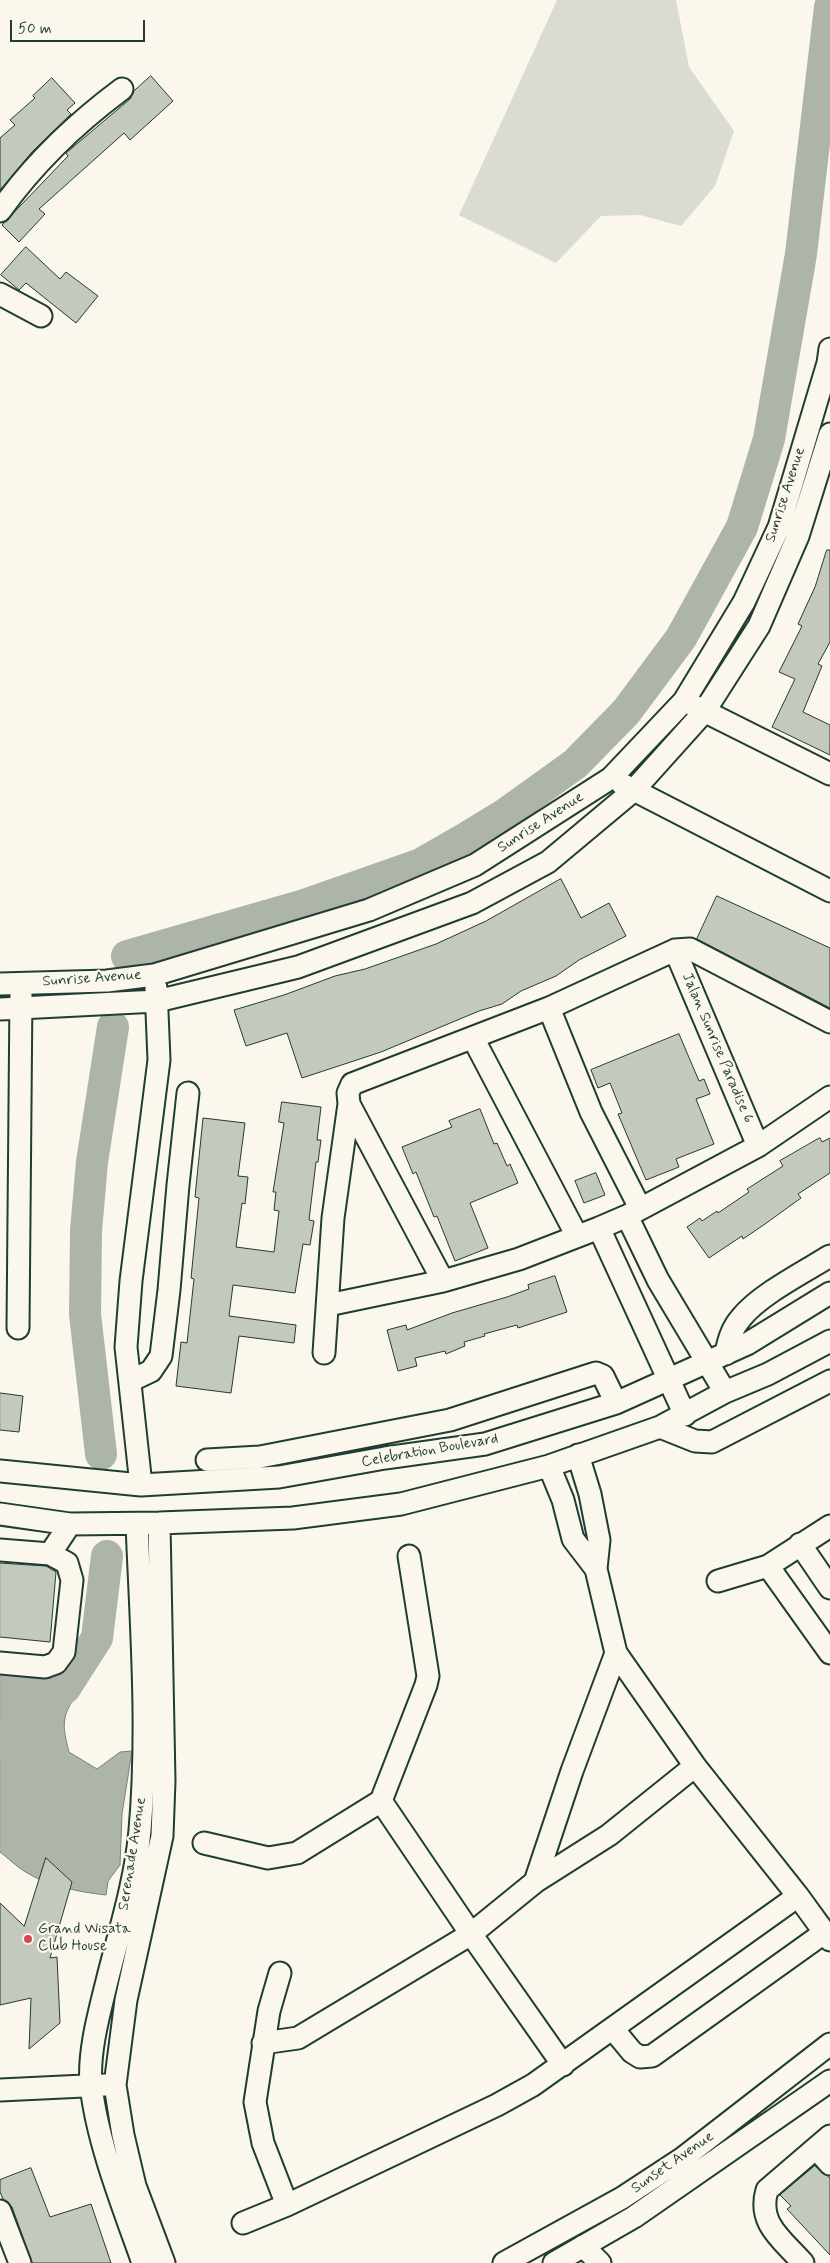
<!DOCTYPE html>
<style>
body{margin:0}
#map{position:relative;width:830px;height:2263px;overflow:hidden;background:#fbf7ec;font-family:Mynerve,sans-serif}
canvas{display:block}
.scale{position:absolute;left:10px;top:20px;width:135px;height:22px;box-sizing:border-box;border:2px solid #1f3d34;border-top:0;padding-left:6px;font-size:15px;line-height:18px;white-space:nowrap;color:#1f3d34;-webkit-text-stroke:4px #fbf7ec;paint-order:stroke}
</style>
<div id="map">
<canvas width="830" height="2263"></canvas>
<div class="scale">50 m</div>
</div>
<script>
const g = document.querySelector('canvas').getContext('2d');
g.lineJoin = 'round';
function paint(path, color) {
  g.fillStyle = color;
  g.fill(path, 'evenodd');
}
function stroke(path, color, width, dash) {
  g.strokeStyle = color;
  g.lineWidth = width;
  g.lineCap = dash ? 'butt' : 'round';
  g.setLineDash(dash || []);
  g.stroke(path);
}
function drawText(font, color, halo, rows, align = 'center') {
  g.font = font + ' Mynerve,sans-serif';
  g.lineWidth = 4.5;
  g.setLineDash([]);
  g.textBaseline = 'middle';
  g.strokeStyle = halo;
  g.fillStyle = color;
  for (const [text, x, y, turn = 0] of rows) {
    g.save();
    g.translate(x, y);
    g.rotate((+turn || 0) * Math.PI / 180);
    g.textAlign = isNaN(turn) ? turn : align;
    if (halo) g.strokeText(text, 0, 0);
    g.fillText(text, 0, 0);
    g.restore();
  }
}
const green = new Path2D(`
 M 557,0 L 676,0 L 689,67 L 734,131 L 715,186 L 681,226 L 640,215 L 601,216 L 556,263 L 459,215 Z`);
const water = new Path2D(`
 M 0,1673 L 50,1677 L 65,1688 L 78,1692 C 61,1717 62,1724 69,1752 L 97,1769 L 120,1752 L 132,1751 L 122,1814 L 120,1865 L 108,1881 L 106,1895 C 79,1892 47,1886 24,1871 C 16,1866 8,1858 0,1852 Z`);
const river = new Path2D(`
 M 127,956 L 304,905 L 421,864 L 463,840 L 504,815 L 575,764 L 626,712 L 681,638 L 742,527 L 769,439 L 801,254 L 830,7
 M 101,1454 L 85,1314 L 86,1231 L 92,1162 L 113,1027
 M 0,1742 L 65,1688 L 97,1638 L 107,1556`);
const building = new Path2D(`
 M 151,76 L 173,101 L 130,140 L 124,133 L 39,209 L 45,214 L 19,242 L 2,225 L 68,156 L 66,153 L 130,99 L 134,91 Z
 M 52,78 L 75,103 L 67,110 L 71,114 L 32,152 L 0,190 L 0,138 L 15,125 L 10,120 L 35,98 L 33,96 Z
 M 26,247 L 60,279 L 66,272 L 98,296 L 76,323 L 26,283 L 19,290 L 1,275 Z
 M 827,550 L 830,550 L 830,642 L 818,664 L 822,666 L 803,712 L 830,725 L 830,755 L 772,727 L 795,679 L 779,672 L 802,626 L 798,624 L 815,587 Z
 M 561,879 L 581,918 L 609,903 L 626,936 L 579,960 L 556,976 L 521,991 L 502,1004 L 479,1011 L 381,1052 L 302,1078 L 287,1033 L 246,1046 L 234,1010 L 284,995 L 335,976 L 365,969 L 436,944 L 486,921 Z
 M 717,896 L 830,948 L 830,1008 L 697,939 Z
 M 679,1034 L 699,1081 L 704,1079 L 710,1094 L 696,1099 L 714,1144 L 676,1159 L 679,1167 L 646,1180 L 618,1114 L 622,1113 L 610,1083 L 598,1088 L 591,1070 Z
 M 282,1102 L 321,1107 L 317,1140 L 321,1140 L 318,1162 L 316,1162 L 309,1220 L 314,1221 L 310,1245 L 303,1244 L 295,1293 L 233,1285 L 229,1316 L 296,1325 L 294,1343 L 239,1336 L 231,1393 L 176,1386 L 181,1342 L 187,1343 L 194,1279 L 191,1278 L 199,1198 L 195,1197 L 203,1118 L 245,1123 L 238,1176 L 248,1177 L 245,1204 L 242,1203 L 236,1247 L 274,1252 L 279,1211 L 274,1210 L 276,1192 L 273,1192 L 284,1123 L 279,1122 Z
 M 480,1109 L 494,1144 L 497,1143 L 507,1166 L 510,1164 L 518,1183 L 470,1203 L 488,1248 L 455,1261 L 437,1216 L 434,1217 L 416,1172 L 413,1174 L 402,1147 L 452,1127 L 449,1121 Z
 M 820,1138 L 822,1142 L 830,1138 L 830,1173 L 798,1194 L 801,1198 L 765,1224 L 743,1239 L 742,1236 L 709,1258 L 687,1227 L 700,1218 L 702,1221 L 717,1211 L 718,1213 L 749,1192 L 747,1189 L 783,1166 L 780,1161 Z
 M 596,1173 L 605,1195 L 584,1203 L 575,1181 Z
 M 555,1276 L 567,1312 L 518,1328 L 517,1325 L 484,1334 L 485,1336 L 464,1342 L 465,1346 L 446,1354 L 445,1351 L 415,1358 L 417,1366 L 398,1371 L 387,1330 L 406,1325 L 407,1330 L 452,1313 L 507,1297 L 529,1289 L 528,1285 Z
 M 0,1393 L 23,1396 L 19,1432 L 0,1430 Z
 M 0,1563 L 46,1566 L 56,1572 L 50,1642 L 0,1637 Z
 M 46,1858 L 72,1882 L 50,1958 L 57,1957 L 60,2023 L 29,2049 L 31,1998 L 0,2005 L 0,1903 L 24,1926 Z
 M 815,2166 L 830,2178 L 830,2255 L 787,2209 L 791,2206 L 780,2195 Z
 M 31,2168 L 50,2217 L 91,2204 L 111,2263 L 32,2263 L 12,2207 L 3,2199 L 0,2192 L 0,2180 Z`);
const minor = new Path2D(`
 M 0,211 C 34,163 75,124 122,89
 M 0,294 L 41,316
 M 694,706 L 830,774
 M 622,784 L 830,891
 M 675,950 L 758,1146
 M 0,984 L 107,981 L 154,975 L 369,910 L 475,865 L 611,778 L 684,701 L 744,602 L 779,527 L 828,363 L 830,349
 M 549,1008 L 591,1112 L 640,1208
 M 0,1009 L 157,1001 L 298,967 L 472,903 L 548,862 L 633,791 L 704,712 L 759,626 L 798,536 L 830,434
 M 473,1038 L 577,1236
 M 349,1104 L 443,1281
 M 627,1216 L 658,1280 L 725,1392
 M 599,1228 L 685,1415
 M 328,1305 L 443,1281 L 519,1259 L 599,1228 L 627,1216 L 758,1146 L 830,1097
 M 18,1328 L 21,993
 M 324,1353 L 333,1218 L 349,1104 L 348,1093 L 352,1084 L 549,1008 L 675,950 L 690,949 L 830,1022
 M 726,1354 C 728,1341 732,1328 741,1318 C 759,1295 804,1272 830,1256
 M 130,1381 L 151,1371 L 161,1356 L 169,1290 L 178,1185 L 188,1093
 M 660,1427 L 695,1441 L 712,1442 L 830,1381
 M 578,1455 L 590,1494 L 599,1540 L 596,1569 L 616,1653 L 695,1766 L 798,1896 L 830,1940
 M 207,1460 L 260,1457 L 450,1420 L 596,1373 L 603,1376 L 616,1403
 M 549,1466 L 563,1500 L 573,1539 L 596,1569
 M 0,1471 L 141,1485 L 279,1477 L 385,1458 L 485,1444 L 616,1403 L 747,1344 L 830,1293
 M 141,1485 L 126,1347 L 131,1281 L 159,1060 L 156,988
 M 0,1514 L 70,1524 L 159,1523 L 293,1518 L 401,1504 L 549,1466 L 660,1427 L 725,1392 L 768,1374 L 830,1341
 M 159,1523 L 164,1781 L 162,1836 L 126,2000 L 115,2085 L 123,2135 L 135,2186 L 164,2263
 M 137,1524 C 141,1625 149,1728 140,1830 C 136,1878 120,1930 108,1977 C 100,2010 88,2051 91,2085 C 97,2142 124,2209 143,2263
 M 800,1544 L 830,1588
 M 0,1550 L 50,1554 L 67,1563 L 72,1580 L 64,1652 L 56,1663 L 45,1667 L 0,1663
 M 50,1554 L 70,1524
 M 768,1566 L 830,1653
 M 718,1581 L 768,1566 L 830,1526
 M 381,1801 L 471,1934 L 563,2065
 M 204,1843 L 268,1858 L 297,1853 L 381,1801 L 426,1685 L 428,1676 L 409,1556
 M 535,1882 L 572,1771 L 616,1653
 M 280,1973 L 269,2011 L 255,2102 L 263,2143 L 287,2205
 M 613,2029 L 632,2052 L 640,2057 L 652,2056 L 824,1933
 M 263,2043 L 298,2038 L 471,1934 L 535,1882 L 609,1835 L 695,1766
 M 0,2090 L 105,2085
 M 816,2148 L 830,2164
 M 0,2211 L 20,2263
 M 243,2223 L 287,2205 L 497,2105 L 533,2085 L 798,1896
 M 583,2246 L 600,2263
 M 504,2263 L 622,2198 L 683,2158 L 830,2044
 M 554,2263 L 634,2217 L 830,2081
 M 803,2263 C 783,2240 757,2224 767,2190 L 830,2136`);
const markers = [
 [28,1939,5,"#d1495b"]
];
const streetNames = [
 ["Sunrise Avenue",786,495,-72],
 ["Sunrise Avenue",541,823,-33],
 ["Sunrise Avenue",92,979,-4],
 ["Jalan Sunrise Paradise 6",717,1048,67],
 ["Celebration Boulevard",430,1451,-10],
 ["Serenade Avenue",133,1854,-81],
 ["Sunset Avenue",673,2163,-35]
];
const poiNames = [
 ["Grand Wisata",38,1930],
 ["Club House",38,1947]
];
paint(green, '#dbdcd1');
paint(water, '#adb4aa');
stroke(water, '#74847b', 1);
stroke(river, '#adb4aa', 32);
paint(building, '#c4c9be');
stroke(building, '#1f3d34', 1);
stroke(minor, '#1f3d34', 25);
stroke(minor, '#fbf7ec', 21);
for (const [x, y, r, color] of markers) {
  const dot = new Path2D();
  dot.arc(x, y, r, 0, 2 * Math.PI);
  g.fillStyle = color;
  g.fill(dot);
  stroke(dot, '#fbf7ec', 2);
}
drawText('15px', '#1f3d34', '#fbf7ec', streetNames);
drawText('15px', '#1f3d34', '#fbf7ec', poiNames, 'left');
</script>
